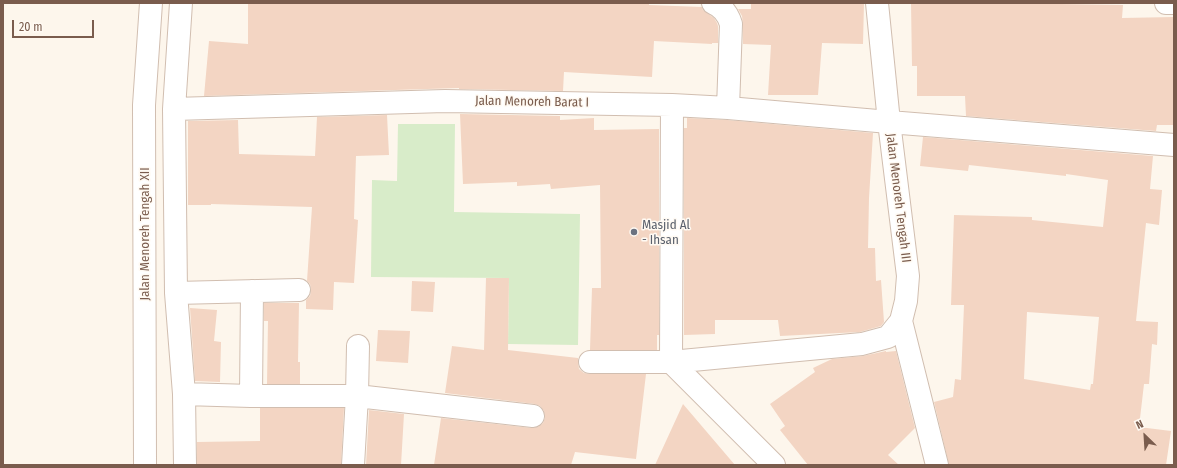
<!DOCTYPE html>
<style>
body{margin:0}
#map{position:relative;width:1177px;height:468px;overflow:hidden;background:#fdf6ec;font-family:"Fira Sans Condensed",sans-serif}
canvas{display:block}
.frame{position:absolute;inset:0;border:4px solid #7a5c4d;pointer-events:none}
.north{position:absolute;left:1125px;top:416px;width:40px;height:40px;-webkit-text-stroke:3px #fffaf3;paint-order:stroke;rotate:335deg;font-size:11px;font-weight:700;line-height:16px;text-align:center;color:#7a5c4d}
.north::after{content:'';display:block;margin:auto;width:14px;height:18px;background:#7a5c4d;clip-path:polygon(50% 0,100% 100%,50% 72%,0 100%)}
.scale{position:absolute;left:12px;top:20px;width:82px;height:18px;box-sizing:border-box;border:2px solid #7a5c4d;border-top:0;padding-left:5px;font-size:12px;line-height:14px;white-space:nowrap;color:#7a5c4d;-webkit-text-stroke:3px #fffaf3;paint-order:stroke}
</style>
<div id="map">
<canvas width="1177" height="468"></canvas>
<div class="frame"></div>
<div class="north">N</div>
<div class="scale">20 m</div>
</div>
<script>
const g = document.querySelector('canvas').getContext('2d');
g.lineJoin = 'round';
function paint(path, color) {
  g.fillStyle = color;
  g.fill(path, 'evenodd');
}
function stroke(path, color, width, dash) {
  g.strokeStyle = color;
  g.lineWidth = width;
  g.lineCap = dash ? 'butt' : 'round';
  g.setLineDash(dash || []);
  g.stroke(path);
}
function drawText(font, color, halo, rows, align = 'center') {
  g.font = font + ' "Fira Sans Condensed",sans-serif';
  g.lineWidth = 3;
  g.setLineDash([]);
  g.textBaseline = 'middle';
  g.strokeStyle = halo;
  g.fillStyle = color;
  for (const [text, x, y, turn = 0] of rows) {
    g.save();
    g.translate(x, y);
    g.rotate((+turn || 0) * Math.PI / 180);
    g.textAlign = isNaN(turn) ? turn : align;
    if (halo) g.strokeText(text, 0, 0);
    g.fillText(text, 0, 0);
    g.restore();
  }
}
const green = new Path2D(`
 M 398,124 L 455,124 L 454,212 L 580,214 L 578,345 L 508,344 L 509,278 L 371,277 L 372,180 L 397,181 Z`);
const building = new Path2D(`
 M 248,3 L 637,3 L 649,4 L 649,5 L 702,7 L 703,10 L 714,18 L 717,23 L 718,26 L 718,43 L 712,43 L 712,44 L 654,41 L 652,77 L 564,72 L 563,91 L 459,89 L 459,88 L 204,96 L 209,41 L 248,44 Z
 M 751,3 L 819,4 L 819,3 L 864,3 L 863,44 L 822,43 L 818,95 L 768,95 L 771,45 L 743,44 L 743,24 L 742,16 L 738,9 L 751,9 Z
 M 911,3 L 1061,3 L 1061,4 L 1123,5 L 1122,18 L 1174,17 L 1174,125 L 1157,125 L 1156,131 L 966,116 L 965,96 L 917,96 L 917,66 L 912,66 Z
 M 460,114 L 560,116 L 560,120 L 594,118 L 594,130 L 659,129 L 659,335 L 657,335 L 657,350 L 590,350 L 592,288 L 601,288 L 600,185 L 551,189 L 550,184 L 517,186 L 517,182 L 463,184 Z
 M 387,115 L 389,155 L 356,156 L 354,219 L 358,220 L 354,283 L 334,282 L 333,310 L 306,309 L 306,300 L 310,296 L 311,290 L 310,284 L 307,281 L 312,207 L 211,204 L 211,205 L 188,205 L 188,121 L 238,120 L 239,154 L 315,156 L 317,117 Z
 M 687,118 L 727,120 L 873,133 L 869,198 L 868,248 L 875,248 L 876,281 L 881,280 L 884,322 L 881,326 L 860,332 L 780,336 L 778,320 L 715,320 L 715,334 L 684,335 L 684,128 L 687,128 Z
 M 923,137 L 1153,156 L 1150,189 L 1162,190 L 1159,225 L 1146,223 L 1136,321 L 1158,322 L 1157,345 L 1152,344 L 1149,384 L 1144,384 L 1139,427 L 1171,431 L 1166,465 L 949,465 L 934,402 L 953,397 L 955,379 L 961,380 L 964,305 L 951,305 L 954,215 L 1032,217 L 1032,220 L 1103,227 L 1108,180 L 1066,174 L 1066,176 L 969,165 L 968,171 L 920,166 ZM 1027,312 L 1099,317 L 1093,384 L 1091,384 L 1090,390 L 1024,379 Z
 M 486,278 L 509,278 L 508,350 L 578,358 L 578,362 L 579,369 L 584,373 L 590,374 L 646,374 L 636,459 L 575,452 L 571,465 L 434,465 L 441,418 L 532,428 L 538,427 L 543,423 L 545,418 L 544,411 L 540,406 L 535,404 L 445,393 L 452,346 L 484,350 Z
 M 412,281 L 435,282 L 433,312 L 411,311 Z
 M 264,303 L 299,303 L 298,362 L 300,362 L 300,384 L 267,384 L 268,321 L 264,321 Z
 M 190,308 L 217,310 L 214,341 L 221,342 L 220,382 L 195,381 Z
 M 378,330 L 410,331 L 408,363 L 376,361 Z
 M 886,351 L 886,352 L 896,351 L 915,428 L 888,455 L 899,465 L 808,465 L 780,430 L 785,426 L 770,404 L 815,372 L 813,368 L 832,359 L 863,356 Z
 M 683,404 L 735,465 L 655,465 Z
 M 260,408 L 344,408 L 341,465 L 197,465 L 197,442 L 260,441 Z
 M 369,410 L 404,414 L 401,465 L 366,465 Z`);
const minor = new Path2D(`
 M 181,3 L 174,109 L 176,293 L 184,394 L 185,465
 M 713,3 C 723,7 728,14 731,24 L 728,108
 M 1166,3 L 1174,3
 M 174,109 L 445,101 L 672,105 L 728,108 L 889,122 L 1174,145
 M 176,293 L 299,290
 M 901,321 L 937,465
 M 358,346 L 357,396 L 533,416
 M 590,362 L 671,362 L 862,344 L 888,337 L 901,321 L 906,301 L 908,276 L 889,122 L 877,3
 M 671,362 L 672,105
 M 671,362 L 774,465
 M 184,394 L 251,396 L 357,396 L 353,465
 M 251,396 L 252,291
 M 145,465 L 144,105 L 151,3`);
const markers = [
 [634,232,4,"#6b7280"]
];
const streetNames = [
 ["Jalan Menoreh Barat I",532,102,1],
 ["Jalan Menoreh Tengah III",898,198,83],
 ["Jalan Menoreh Tengah XII",145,234,-90]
];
const worshipNames = [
 ["Masjid Al",642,225],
 ["- Ihsan",642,240]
];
paint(green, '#d8ecc9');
paint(building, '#f3d5c3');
stroke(minor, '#d1beb0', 24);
stroke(minor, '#fff', 22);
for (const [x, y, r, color] of markers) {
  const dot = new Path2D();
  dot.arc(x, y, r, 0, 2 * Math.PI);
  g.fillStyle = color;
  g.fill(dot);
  stroke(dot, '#fffaf3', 1.5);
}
drawText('13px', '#7a5c4d', '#fffaf3', streetNames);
drawText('13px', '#5b616d', '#fffaf3', worshipNames, 'left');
</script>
